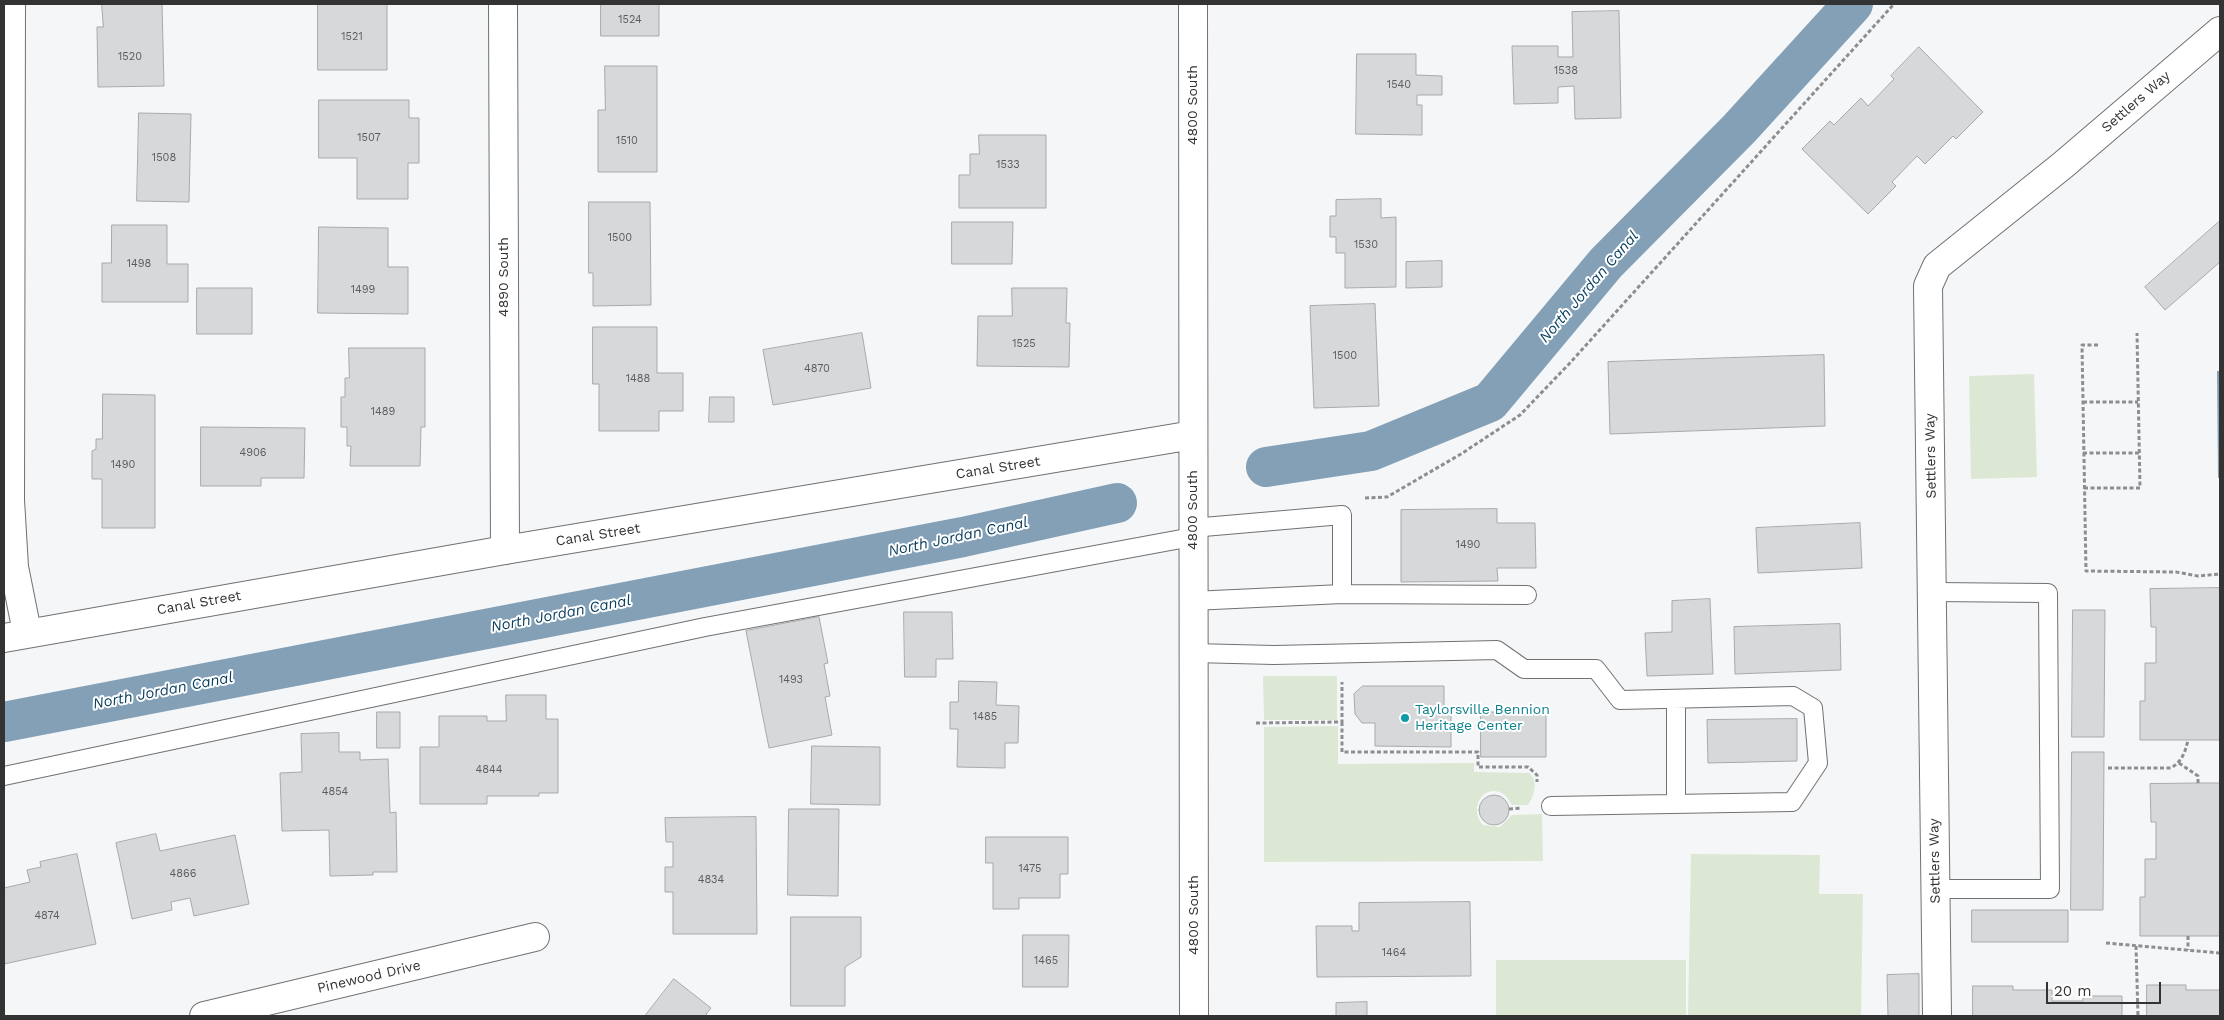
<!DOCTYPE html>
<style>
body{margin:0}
#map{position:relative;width:2224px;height:1020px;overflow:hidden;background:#f5f6f8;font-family:"Work Sans",sans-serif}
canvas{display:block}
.frame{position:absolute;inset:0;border:5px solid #333334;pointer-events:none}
.scale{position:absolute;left:2046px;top:982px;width:115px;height:22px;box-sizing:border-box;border:2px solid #333334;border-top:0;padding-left:6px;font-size:15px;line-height:18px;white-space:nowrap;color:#333334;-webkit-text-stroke:4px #fff;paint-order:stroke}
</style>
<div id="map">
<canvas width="2224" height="1020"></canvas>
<div class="frame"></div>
<div class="scale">20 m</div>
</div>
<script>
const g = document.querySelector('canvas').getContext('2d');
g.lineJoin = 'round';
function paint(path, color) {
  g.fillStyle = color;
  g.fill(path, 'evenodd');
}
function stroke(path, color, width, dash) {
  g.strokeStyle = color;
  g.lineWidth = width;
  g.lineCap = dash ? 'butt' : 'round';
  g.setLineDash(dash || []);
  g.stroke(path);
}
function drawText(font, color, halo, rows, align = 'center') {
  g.font = font + ' "Work Sans",sans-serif';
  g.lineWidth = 4;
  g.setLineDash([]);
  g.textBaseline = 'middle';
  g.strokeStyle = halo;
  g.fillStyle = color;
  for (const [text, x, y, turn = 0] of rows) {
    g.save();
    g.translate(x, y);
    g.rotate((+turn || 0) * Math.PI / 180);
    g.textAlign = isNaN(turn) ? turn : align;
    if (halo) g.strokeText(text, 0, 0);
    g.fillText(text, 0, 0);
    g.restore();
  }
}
const green = new Path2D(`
 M 2034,374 L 2037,477 L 1971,479 L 1969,376 Z
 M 1263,676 L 1337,676 L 1337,720 L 1264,720 Z
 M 1338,726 L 1338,764 L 1474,763 L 1474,772 L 1529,773 C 1539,781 1534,796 1528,805 L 1512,805 C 1510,802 1507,797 1505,795 C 1486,781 1467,806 1483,825 L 1500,827 L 1512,815 L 1542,814 L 1543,861 L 1264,862 L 1264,727 Z
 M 1691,854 L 1820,855 L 1819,894 L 1863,894 L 1861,1016 L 1688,1016 Z
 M 1496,960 L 1686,960 L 1686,1016 L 1496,1016 Z`);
const water = new Path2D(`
 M 2217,371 L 2220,371 L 2220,478 L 2218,478 Z`);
const canal = new Path2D(`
 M 1266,467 L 1371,451 L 1490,402 L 1606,263 L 1739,129 L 1853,4
 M 4,722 L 963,537 L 1117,503`);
const building = new Path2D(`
 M 102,4 L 162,4 L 164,86 L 98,87 L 97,27 L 103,27 Z
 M 318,4 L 387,4 L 387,70 L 318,70 Z
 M 601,4 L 659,4 L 659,36 L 601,36 Z
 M 1619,11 L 1621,118 L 1575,119 L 1574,86 L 1558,87 L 1558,103 L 1514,104 L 1512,46 L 1558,46 L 1558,57 L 1573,57 L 1572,12 Z
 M 1919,47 L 1983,112 L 1956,139 L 1953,136 L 1925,164 L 1917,156 L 1892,182 L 1896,186 L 1868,214 L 1802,149 L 1830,121 L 1834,125 L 1861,98 L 1868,106 L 1894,79 L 1891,76 Z
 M 1357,54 L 1416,54 L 1416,75 L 1442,76 L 1442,95 L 1417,95 L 1417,105 L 1422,105 L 1422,135 L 1356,134 Z
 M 605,66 L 657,66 L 657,172 L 598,172 L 598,110 L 605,110 Z
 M 319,100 L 409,100 L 409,118 L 419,118 L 419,163 L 408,163 L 408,199 L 357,199 L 357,158 L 319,158 Z
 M 139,113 L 191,114 L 189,202 L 137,201 Z
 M 979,135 L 1046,135 L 1046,208 L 959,208 L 959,175 L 970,175 L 970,154 L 979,154 Z
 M 1381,199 L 1381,218 L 1396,217 L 1396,287 L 1345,288 L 1345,253 L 1336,253 L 1336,237 L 1330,237 L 1330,216 L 1336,216 L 1336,200 Z
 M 589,202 L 650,202 L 651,305 L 593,306 L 593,273 L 589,273 Z
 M 2220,221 L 2220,262 L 2165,310 L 2145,287 Z
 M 952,222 L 1013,222 L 1012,264 L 952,264 Z
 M 112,225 L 167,225 L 167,264 L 188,264 L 188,302 L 102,302 L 102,263 L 111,263 Z
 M 319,227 L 388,228 L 388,267 L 408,267 L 408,314 L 318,313 Z
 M 1442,261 L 1442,287 L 1406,288 L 1406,262 Z
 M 197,288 L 252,288 L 252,334 L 197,334 Z
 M 1012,288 L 1067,288 L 1066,323 L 1070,323 L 1069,367 L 977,366 L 978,316 L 1012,316 Z
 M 1375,304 L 1379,406 L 1314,408 L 1310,306 Z
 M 593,327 L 657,327 L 657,373 L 683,373 L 683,411 L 659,411 L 659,431 L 599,431 L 599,384 L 593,384 Z
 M 862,333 L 871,388 L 773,405 L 763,350 Z
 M 349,348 L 425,348 L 425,427 L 421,427 L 420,466 L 350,466 L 351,446 L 347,446 L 347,427 L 341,427 L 341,397 L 345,397 L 345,378 L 349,378 Z
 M 1824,355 L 1825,426 L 1610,434 L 1608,362 Z
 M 103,394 L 155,395 L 155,528 L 102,528 L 102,479 L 92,479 L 92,451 L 96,449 L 96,439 L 102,439 Z
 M 710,397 L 734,397 L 734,422 L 709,422 Z
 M 201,427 L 305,428 L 304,478 L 261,478 L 261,486 L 201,486 Z
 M 1497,509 L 1497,523 L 1535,523 L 1536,568 L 1497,568 L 1498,581 L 1401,582 L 1401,510 Z
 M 1860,523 L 1862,568 L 1758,573 L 1756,528 Z
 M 2220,588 L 2220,740 L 2140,740 L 2140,701 L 2145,701 L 2145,663 L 2156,663 L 2156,627 L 2151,627 L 2150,589 Z
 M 1710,599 L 1713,674 L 1647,676 L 1645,633 L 1672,632 L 1672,601 Z
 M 2073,610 L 2105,610 L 2104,737 L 2072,737 Z
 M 904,612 L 952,612 L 953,659 L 936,659 L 936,677 L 905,677 Z
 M 819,617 L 828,663 L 824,664 L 830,696 L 825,697 L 832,735 L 769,748 L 746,631 Z
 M 1840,624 L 1841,670 L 1735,674 L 1734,627 Z
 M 959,681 L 997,682 L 996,705 L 1019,706 L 1018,743 L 1005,743 L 1005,768 L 957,767 L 958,729 L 950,729 L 950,702 L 958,702 Z
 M 1363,686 L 1444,686 L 1444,713 L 1451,714 L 1451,747 L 1375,746 L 1375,723 L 1362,723 L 1355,714 L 1354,694 Z
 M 506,695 L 546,695 L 546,719 L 558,719 L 558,793 L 539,793 L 539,796 L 487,796 L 487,804 L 420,804 L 420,747 L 439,747 L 439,716 L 487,716 L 487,721 L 506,721 Z
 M 377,712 L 400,712 L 400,748 L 377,748 Z
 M 1481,712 L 1546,712 L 1546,757 L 1481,757 Z
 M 1797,719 L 1797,761 L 1708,763 L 1707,720 Z
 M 339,733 L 339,752 L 360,752 L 360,760 L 388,759 L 390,813 L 396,812 L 397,872 L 373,872 L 373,875 L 330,876 L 329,830 L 282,831 L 280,773 L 302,772 L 301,734 Z
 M 812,746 L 880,747 L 880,805 L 811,804 Z
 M 2072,752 L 2104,752 L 2103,910 L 2071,910 Z
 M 2198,783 L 2220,783 L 2220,936 L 2140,936 L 2140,897 L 2145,897 L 2145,859 L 2156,859 L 2156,822 L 2151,822 L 2150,784 Z
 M1479 810a15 15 0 1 1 30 0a15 15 0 1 1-30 0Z
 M 789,809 L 839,809 L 838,896 L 788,895 Z
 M 756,817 L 757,934 L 673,934 L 673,892 L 665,892 L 665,867 L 673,867 L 673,842 L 666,842 L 665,818 Z
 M 156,834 L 160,851 L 235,835 L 249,904 L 194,916 L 190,898 L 171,902 L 172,910 L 132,919 L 116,843 Z
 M 986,837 L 1068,837 L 1068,874 L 1060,874 L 1060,898 L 1019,898 L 1019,909 L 993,909 L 993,863 L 986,863 Z
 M 77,854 L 96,944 L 4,964 L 4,888 L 30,882 L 27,870 L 41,867 L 40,862 Z
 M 1470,902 L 1471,976 L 1317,977 L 1316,926 L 1352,926 L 1352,931 L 1359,931 L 1359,903 Z
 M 1972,910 L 2068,910 L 2068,942 L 1972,942 Z
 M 791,917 L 861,917 L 861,957 L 845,967 L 845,1006 L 791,1006 Z
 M 1023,935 L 1069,935 L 1068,987 L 1023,987 Z
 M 1919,974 L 1919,1016 L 1888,1016 L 1887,975 Z
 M 674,979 L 711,1008 L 706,1014 L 708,1016 L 645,1016 Z
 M 2147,985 L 2186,985 L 2186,990 L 2220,990 L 2220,1016 L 2147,1016 Z
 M 1973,986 L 2013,986 L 2013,990 L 2052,990 L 2052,1001 L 2083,1001 L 2083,996 L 2122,996 L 2122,1016 L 1973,1016 Z
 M 1367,1002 L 1367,1016 L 1336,1016 L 1336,1003 Z`);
const path = new Path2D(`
 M 2098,345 L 2082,345 L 2086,571 L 2176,572 L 2198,576 L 2220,574
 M 2083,402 L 2138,402
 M 2083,453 L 2140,453
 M 2084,488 L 2140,488 L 2137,333
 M 1365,498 L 1387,497 L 1461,454 L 1520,415 L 1569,364 L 1894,4
 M 1342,722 L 1342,752 L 1478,752 L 1478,767 L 1528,767 L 1537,775 L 1537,782
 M 1256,723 L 1342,722 L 1342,682
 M 2179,763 L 2198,776 L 2198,783
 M 2108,768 L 2171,768 C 2182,761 2185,753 2188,740
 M 1509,809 L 1522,808
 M 2188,936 L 2188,950
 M 2106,943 L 2220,953
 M 2136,946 L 2138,1016`);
const lane = new Path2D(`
 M 1192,528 L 1342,515 L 1342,594 L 1192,601
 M 1932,592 L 2048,593 L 2050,889 L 1935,889
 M 1342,594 L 1527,595
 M 1193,653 L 1274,655 L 1497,650 L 1524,669 L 1596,669 L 1620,700 L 1793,696 L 1813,708 L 1818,763 L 1792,802 L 1551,806
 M 1676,699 L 1676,803
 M 4,776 L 705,627 L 1192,537`);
const street = new Path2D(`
 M 11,4 L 10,500 L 14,567 L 27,632
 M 503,4 L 505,550
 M 204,1016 L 535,937
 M 1937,1016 L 1928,286 L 1937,266 L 2063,165 L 2220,31`);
const secondary = new Path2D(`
 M 1193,4 L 1194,1016
 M 4,638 L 505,550 L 1193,435`);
const markers = [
 [1405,718,5,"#0f9aa8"]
];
const numberNames = [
 ["1524",630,20],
 ["1521",352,37],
 ["1520",130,57],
 ["1538",1566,71],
 ["1540",1399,85],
 ["1507",369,138],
 ["1510",627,141],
 ["1508",164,158],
 ["1533",1008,165],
 ["1500",620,238],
 ["1530",1366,245],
 ["1498",139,264],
 ["1499",363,290],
 ["1525",1024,344],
 ["1500",1345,356],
 ["4870",817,369],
 ["1488",638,379],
 ["1489",383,412],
 ["4906",253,453],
 ["1490",123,465],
 ["1490",1468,545],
 ["1493",791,680],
 ["1485",985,717],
 ["4844",489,770],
 ["4854",335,792],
 ["1475",1030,869],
 ["4866",183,874],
 ["4834",711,880],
 ["4874",47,916],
 ["1464",1394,953],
 ["1465",1046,961]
];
const streetNames = [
 ["Settlers Way",2136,102,-41],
 ["4800 South",1193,105,-90],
 ["4890 South",504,277,-90],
 ["Settlers Way",1931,456,-91],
 ["Canal Street",998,468,-9],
 ["4800 South",1193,510,-90],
 ["Canal Street",598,535,-9],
 ["Canal Street",199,603,-10],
 ["Settlers Way",1935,861,-91],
 ["4800 South",1194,915,-90],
 ["Pinewood Drive",369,977,-13]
];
const cultureNames = [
 ["Taylorsville Bennion",1415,710],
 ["Heritage Center",1415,726]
];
const waterNames = [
 ["North Jordan Canal",1589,287,-49],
 ["North Jordan Canal",958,537,-12],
 ["North Jordan Canal",561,614,-11],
 ["North Jordan Canal",163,691,-11]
];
paint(green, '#dce8d4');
paint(water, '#83a0b7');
stroke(canal, '#83a0b7', 40);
paint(building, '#d7d8da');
stroke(building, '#a8a9ab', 1);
stroke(lane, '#707173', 20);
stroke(street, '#707173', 30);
stroke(secondary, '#707173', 30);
stroke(path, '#8e8e90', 3, [4, 2.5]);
stroke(lane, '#fff', 18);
stroke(street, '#fff', 28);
stroke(secondary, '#fff', 28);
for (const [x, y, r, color] of markers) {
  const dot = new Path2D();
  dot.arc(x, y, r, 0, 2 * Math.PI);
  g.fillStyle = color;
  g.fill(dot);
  stroke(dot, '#fff', 2);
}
drawText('11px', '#5c5c5e', null, numberNames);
drawText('14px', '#333334', '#fff', streetNames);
drawText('14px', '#0d838f', '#fff', cultureNames, 'left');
drawText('italic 15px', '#0a3f60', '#fff', waterNames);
</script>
